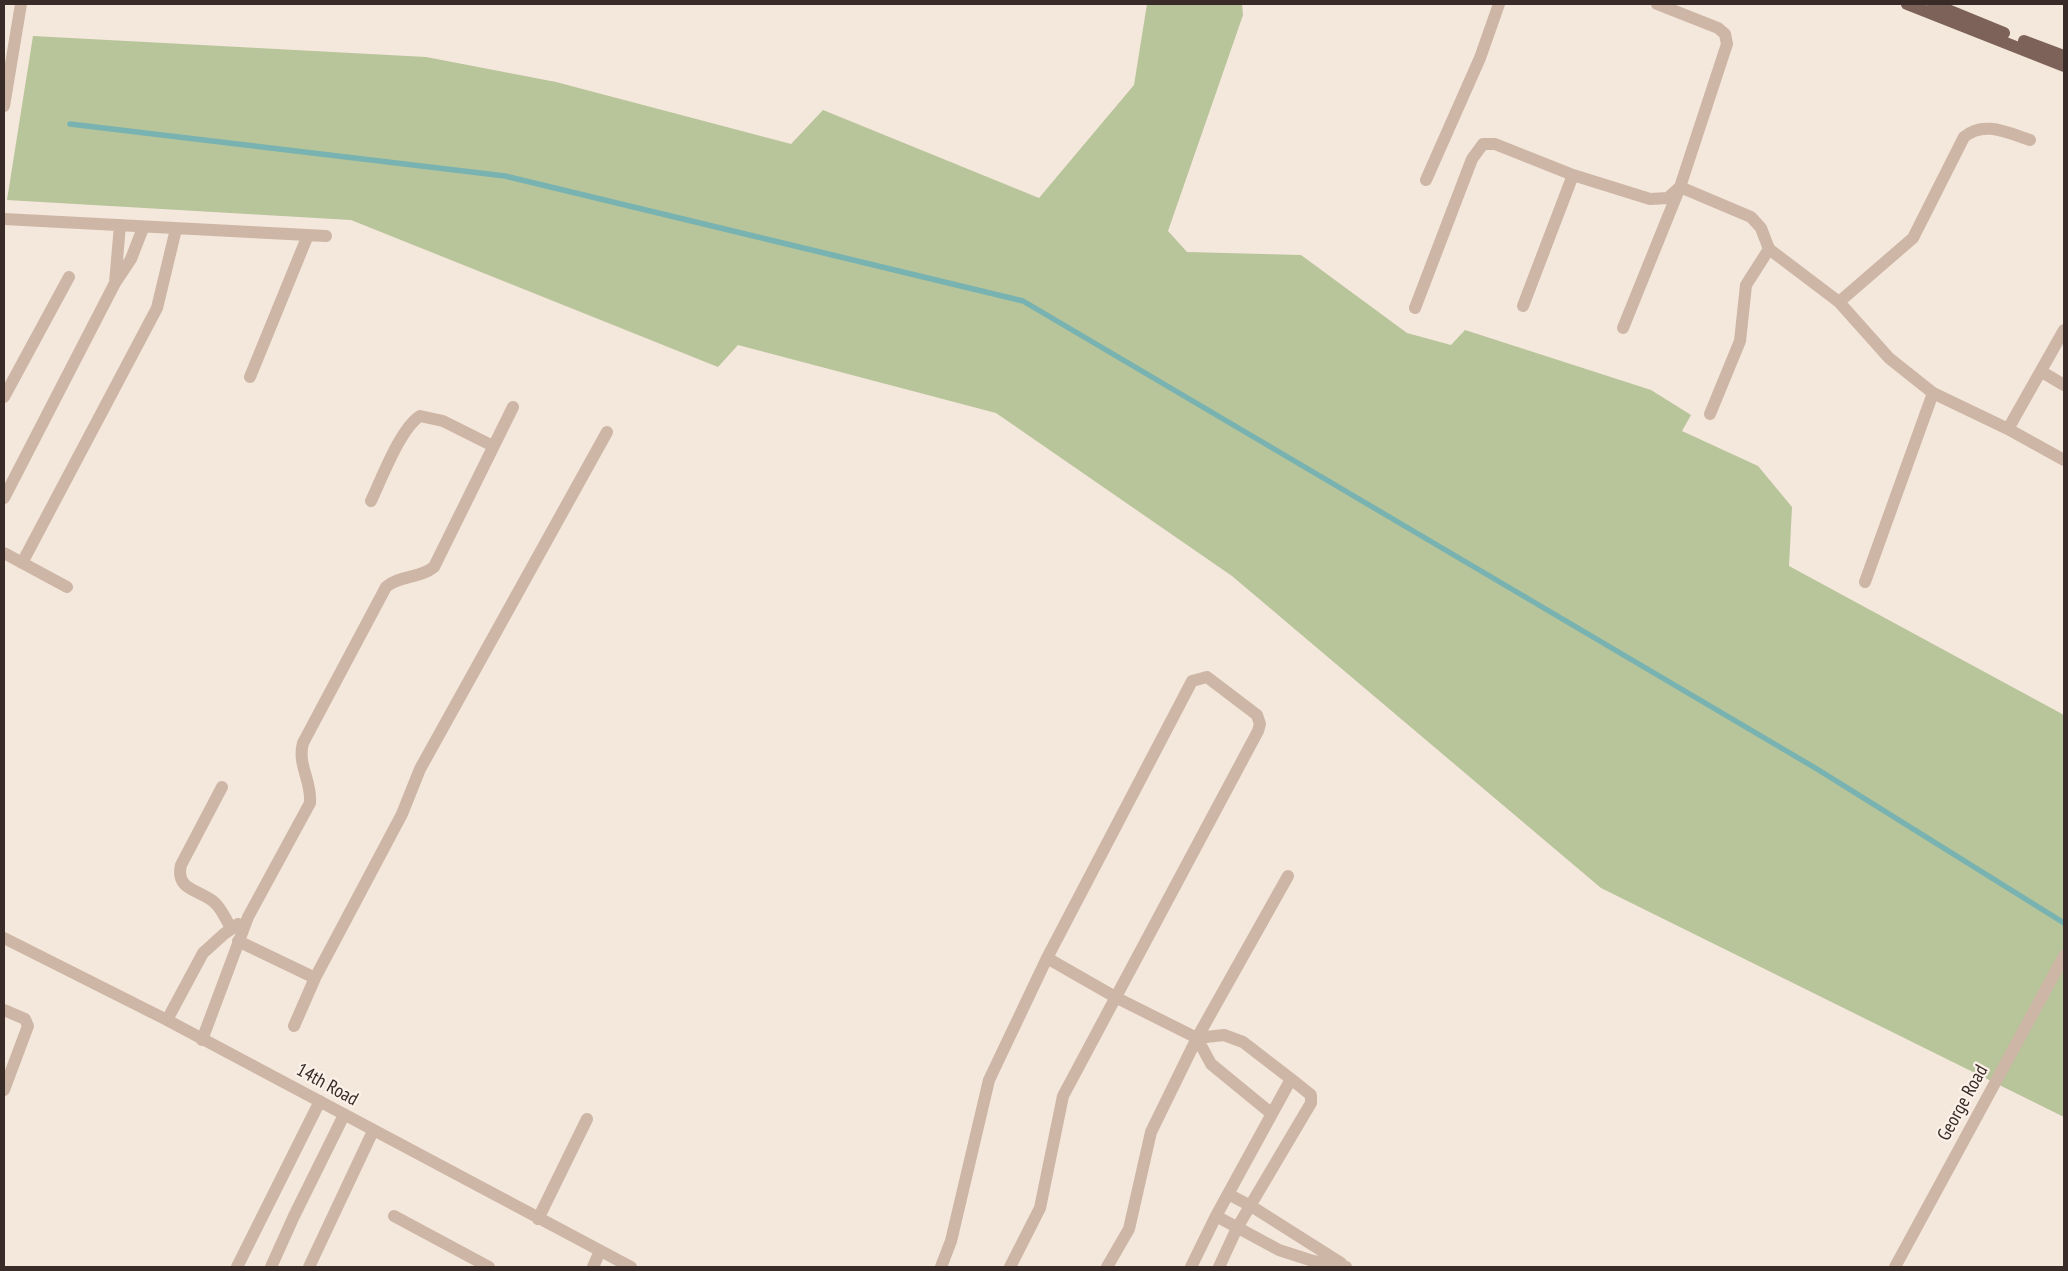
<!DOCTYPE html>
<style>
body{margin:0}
#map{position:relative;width:2068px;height:1271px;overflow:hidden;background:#f4e7db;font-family:"PT Sans Narrow",sans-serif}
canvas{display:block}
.frame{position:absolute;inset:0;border:5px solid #392c28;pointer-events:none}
</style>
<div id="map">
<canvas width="2068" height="1271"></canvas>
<div class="frame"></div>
</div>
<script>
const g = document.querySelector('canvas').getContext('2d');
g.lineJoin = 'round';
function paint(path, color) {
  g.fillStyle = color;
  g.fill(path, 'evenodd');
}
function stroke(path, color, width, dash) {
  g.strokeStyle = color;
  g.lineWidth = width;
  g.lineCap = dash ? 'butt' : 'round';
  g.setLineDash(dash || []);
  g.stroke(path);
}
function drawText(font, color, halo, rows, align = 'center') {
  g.font = font + ' "PT Sans Narrow",sans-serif';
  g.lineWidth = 4.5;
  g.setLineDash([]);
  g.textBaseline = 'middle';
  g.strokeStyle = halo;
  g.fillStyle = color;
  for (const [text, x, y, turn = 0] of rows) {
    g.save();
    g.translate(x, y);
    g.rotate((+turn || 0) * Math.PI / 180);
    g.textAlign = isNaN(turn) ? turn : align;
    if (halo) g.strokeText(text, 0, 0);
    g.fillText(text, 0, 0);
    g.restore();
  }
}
const green = new Path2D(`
 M 1147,4 L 1242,4 L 1243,15 L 1168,231 L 1187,252 L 1301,255 L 1407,333 L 1451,345 L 1465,330 L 1651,390 L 1691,415 L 1682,431 L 1758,466 L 1792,507 L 1789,566 L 2064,715 L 2064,1117 L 1601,888 L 1232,576 L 996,413 L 738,345 L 718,367 L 351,220 L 7,200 L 33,36 L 426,57 L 556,82 L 791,144 L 823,110 L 1039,198 L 1134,85 Z`);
const stream = new Path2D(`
 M 70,124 L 505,176 L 1023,301 L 1817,769 L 2064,923`);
const minor = new Path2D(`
 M 4,106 L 21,4
 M 1426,180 L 1480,58 L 1499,4
 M 4,219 L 326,236
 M 115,283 L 131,259 L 143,228
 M 1839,302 L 1913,238 L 1964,137 C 1984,120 2008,133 2030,140
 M 1523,306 L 1573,175
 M 1415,308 L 1472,159 L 1483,144 L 1495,144 L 1573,175 L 1650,199 L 1668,198 L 1680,187 L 1751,217 L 1761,228 L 1769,249 L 1839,302 L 1889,358 L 1933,393 L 2008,429 L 2064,460
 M 1623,328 L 1680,187 L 1727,44 L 1725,34 L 1718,28 L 1657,4
 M 2042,372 L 2064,385
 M 250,377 L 308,235
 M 4,397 L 69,277
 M 1710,414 L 1740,341 L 1746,285 L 1769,249
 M 2008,429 L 2064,330
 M 4,498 L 115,283 L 120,225
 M 371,501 C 382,478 400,429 420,416 L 443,421 L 493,446
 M 4,553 L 67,587
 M 22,563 L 157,308 L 176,229
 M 1865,582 L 1933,393
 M 222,787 L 181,865 C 175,890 198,889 214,902 C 222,909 226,920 231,928
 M 4,938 L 167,1020 L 631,1267
 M 238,941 L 315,978
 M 1047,958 L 1117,998 L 1197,1038
 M 4,1010 L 25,1019 L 28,1026 L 4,1090
 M 167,1020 L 203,953 L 224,934 L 238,924
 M 294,1026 L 315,978 L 402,814 L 420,769 L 607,432
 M 202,1040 L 248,917 L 310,803 C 312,781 297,765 303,743 L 386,587 C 400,575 419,579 434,567 L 513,407
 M 1272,1114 L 1211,1064 L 1197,1038 L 1224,1035 L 1243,1042 L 1291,1079
 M 1228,1194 L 1251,1206 L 1341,1263
 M 394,1216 L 489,1267
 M 1216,1216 L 1279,1250 L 1313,1261 L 1346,1267
 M 538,1219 L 587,1119
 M 237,1267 L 320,1101
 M 271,1267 L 294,1216 L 344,1115
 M 309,1267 L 373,1131
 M 593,1267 L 600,1251
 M 941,1267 L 951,1241 L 989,1080 L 1047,958 L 1192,681 L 1207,677 L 1257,715 L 1260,724 L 1258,731 L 1063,1096 L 1040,1208 L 1010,1267
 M 1107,1267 L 1129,1229 L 1151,1132 L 1197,1038 L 1288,876
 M 1191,1267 L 1216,1216 L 1291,1079 L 1311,1095 L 1311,1103 L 1237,1228 L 1219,1267
 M 1895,1267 L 2064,956`);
const major = new Path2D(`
 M 1907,4 L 2064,66
 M 1933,4 L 2004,33
 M 2024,41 L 2064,56`);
const streetNames = [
 ["14th Road",327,1085,29],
 ["George Road",1963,1103,-61]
];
paint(green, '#b8c49a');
stroke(stream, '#78b3b2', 5.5);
stroke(minor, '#cdb6a6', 12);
stroke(major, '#7c6258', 12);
drawText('19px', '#392c28', '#fbf1e8', streetNames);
</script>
